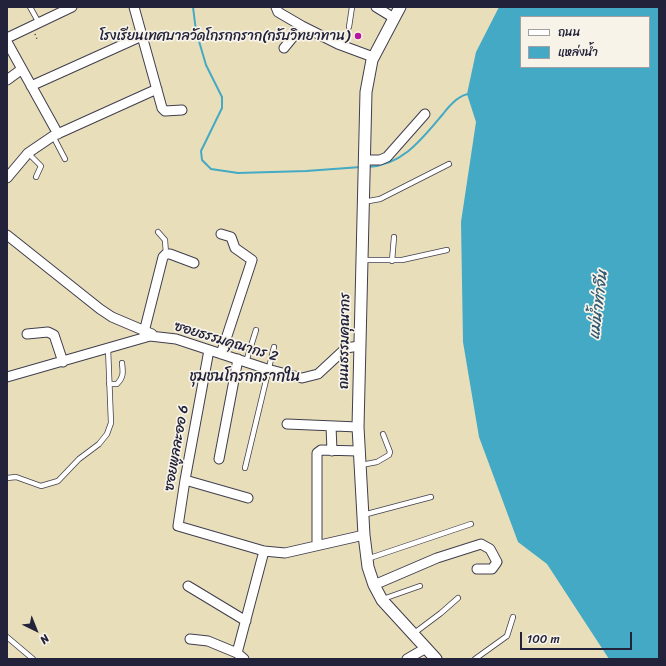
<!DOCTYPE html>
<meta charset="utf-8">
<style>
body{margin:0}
#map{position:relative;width:666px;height:666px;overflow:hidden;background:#e8dfba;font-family:Sriracha,"Playpen Sans Thai",sans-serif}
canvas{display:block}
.frame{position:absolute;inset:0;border:8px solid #22223b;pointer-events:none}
.legend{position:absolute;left:520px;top:16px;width:130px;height:52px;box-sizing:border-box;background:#f7f3e8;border:1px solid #a29fa3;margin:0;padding:5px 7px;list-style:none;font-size:12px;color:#22223b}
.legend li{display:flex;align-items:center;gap:8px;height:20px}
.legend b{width:20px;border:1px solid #a29fa3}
.north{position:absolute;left:16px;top:610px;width:40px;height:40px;-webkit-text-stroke:3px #f7f3e8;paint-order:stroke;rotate:137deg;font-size:11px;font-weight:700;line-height:16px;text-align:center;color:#22223b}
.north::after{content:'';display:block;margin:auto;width:14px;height:18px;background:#22223b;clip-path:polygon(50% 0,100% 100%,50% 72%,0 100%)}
.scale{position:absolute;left:520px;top:632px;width:112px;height:18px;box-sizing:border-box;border:2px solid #22223b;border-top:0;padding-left:5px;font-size:12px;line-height:14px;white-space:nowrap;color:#22223b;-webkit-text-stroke:3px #f7f3e8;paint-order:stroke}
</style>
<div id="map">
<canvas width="666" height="666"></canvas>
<div class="frame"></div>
<ul class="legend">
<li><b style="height:5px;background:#fff"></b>ถนน</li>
<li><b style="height:11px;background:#44a9c4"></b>แหล่งน้ำ</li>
</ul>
<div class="north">N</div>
<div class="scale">100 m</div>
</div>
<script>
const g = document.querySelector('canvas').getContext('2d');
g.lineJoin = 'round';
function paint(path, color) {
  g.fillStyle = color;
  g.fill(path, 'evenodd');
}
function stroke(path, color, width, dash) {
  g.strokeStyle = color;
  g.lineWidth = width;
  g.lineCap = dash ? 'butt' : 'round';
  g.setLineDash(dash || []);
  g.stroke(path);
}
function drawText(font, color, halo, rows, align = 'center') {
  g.font = font + ' Sriracha,"Playpen Sans Thai",sans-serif';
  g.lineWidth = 3.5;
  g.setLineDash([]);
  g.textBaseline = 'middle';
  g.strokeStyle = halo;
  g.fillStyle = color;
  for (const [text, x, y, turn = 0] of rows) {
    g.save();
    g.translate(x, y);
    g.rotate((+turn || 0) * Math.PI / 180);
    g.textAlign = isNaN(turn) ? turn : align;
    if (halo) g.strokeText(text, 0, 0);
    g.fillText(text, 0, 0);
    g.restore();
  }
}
const water = new Path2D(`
 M 499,7 L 659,7 L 659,659 L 609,659 L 547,564 L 518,542 L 479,437 L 463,342 L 461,222 L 476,122 L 467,94 L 476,52 ZM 521,17 L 649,17 L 649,67 L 521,67 Z`);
const stream = new Path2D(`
 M 193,7 L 196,31 L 206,65 L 222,97 L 222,108 L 201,151 L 202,160 L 211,169 L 238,173 L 306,171 L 361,167
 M 368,167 C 403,165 422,139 443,114 C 449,106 458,95 469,94`);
const path = new Path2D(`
 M 35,34 L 37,39`);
const service = new Path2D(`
 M 30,7 L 39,23
 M 349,27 L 352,7
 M 53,136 L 65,159
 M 28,153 L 41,166 L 36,177
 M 363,202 L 380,199 L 449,164
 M 158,232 L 165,240 L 166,254
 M 362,260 L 402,260 L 447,250
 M 392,261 L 394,237
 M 246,362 L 256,330
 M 109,384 L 117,384 C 124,377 123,372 122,363
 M 361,465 L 377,462 L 389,455 L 390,452 L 383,434
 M 245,468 L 274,347
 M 7,478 L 16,477 L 41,486 L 58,481 L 79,459 L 99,444 L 107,434 L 111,423 L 108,348
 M 363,515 L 431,497
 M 367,559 L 471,524
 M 383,599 L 420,586
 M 413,634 L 441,613 L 458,598
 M 7,637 L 33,659
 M 475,659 L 507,636 L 513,617`);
const minor = new Path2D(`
 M 134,7 L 162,108 L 165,111 L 182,110
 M 276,7 L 278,12 L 302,26
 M 376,7 L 394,18
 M 7,38 L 72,7
 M 7,42 L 58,134
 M 284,48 L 302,26 L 338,44 L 373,57
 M 7,80 L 22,69
 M 31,86 L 142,36
 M 364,160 L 380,160 L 387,157 L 425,114
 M 7,178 L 28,153 L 53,136 L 157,89
 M 221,234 L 231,237 L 235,248 L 252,260 L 221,354
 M 7,235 L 100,309 L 112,317 L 152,334
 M 144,332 L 163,257 L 166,254 L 170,254 L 194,263
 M 27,334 L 48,332 L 54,335 L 63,362
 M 209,350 L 185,480 L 178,526 L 264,551 L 285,553 L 364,535
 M 7,377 L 150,336 L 176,339 L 267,369 L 302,378 L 318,374 L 346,348 L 359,346
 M 287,424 L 358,427
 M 331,426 L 332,451
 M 219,459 L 238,359
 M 185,480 L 248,498
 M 317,545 L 317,453 L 321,450 L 359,451
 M 374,585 L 437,558 L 481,544 L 490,549 L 497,562 L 492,569 L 477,569
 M 188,586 L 246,621
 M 190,639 L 208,641 L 237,653
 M 244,659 L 237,653 L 264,551
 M 407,659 L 426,648`);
const tertiary = new Path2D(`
 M 400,7 L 372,60 L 366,92 L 358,427 L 364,535 L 368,567 L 374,585 L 382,600 L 436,659`);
const markers = [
 [358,36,4,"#b5179e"]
];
const poiNames = [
 ["โรงเรียนเทศบาลวัดโกรกกราก(กรับวิทยาทาน)",350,36]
];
const streetNames = [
 ["ถนนธรรมคุณากร",345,341,-89],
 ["ซอยธรรมคุณากร 2",226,342,17],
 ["ซอยพูลละออ 6",177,448,-80]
];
const waterNames = [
 ["แม่น้ำท่าจีน",599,305,-83]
];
const neighbourhoodNames = [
 ["ชุมชนโกรกกรากใน",245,377]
];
paint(water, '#44a9c4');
stroke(stream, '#44a9c4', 2);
stroke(service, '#403e4e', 6);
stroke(minor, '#403e4e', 11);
stroke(tertiary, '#403e4e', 13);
stroke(path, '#403e4e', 1.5, [1, 3]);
stroke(service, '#fff', 4.5);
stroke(minor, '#fff', 9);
stroke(tertiary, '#fff', 11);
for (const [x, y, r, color] of markers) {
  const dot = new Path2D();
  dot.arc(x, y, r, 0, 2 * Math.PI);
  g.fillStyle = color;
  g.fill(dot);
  stroke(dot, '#f7f3e8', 1.5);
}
drawText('14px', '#22223b', '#f7f3e8', poiNames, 'right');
drawText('14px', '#22223b', '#f7f3e8', streetNames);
drawText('italic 15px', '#305872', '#f7f3e8', waterNames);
drawText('15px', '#22223b', '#f7f3e8', neighbourhoodNames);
</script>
